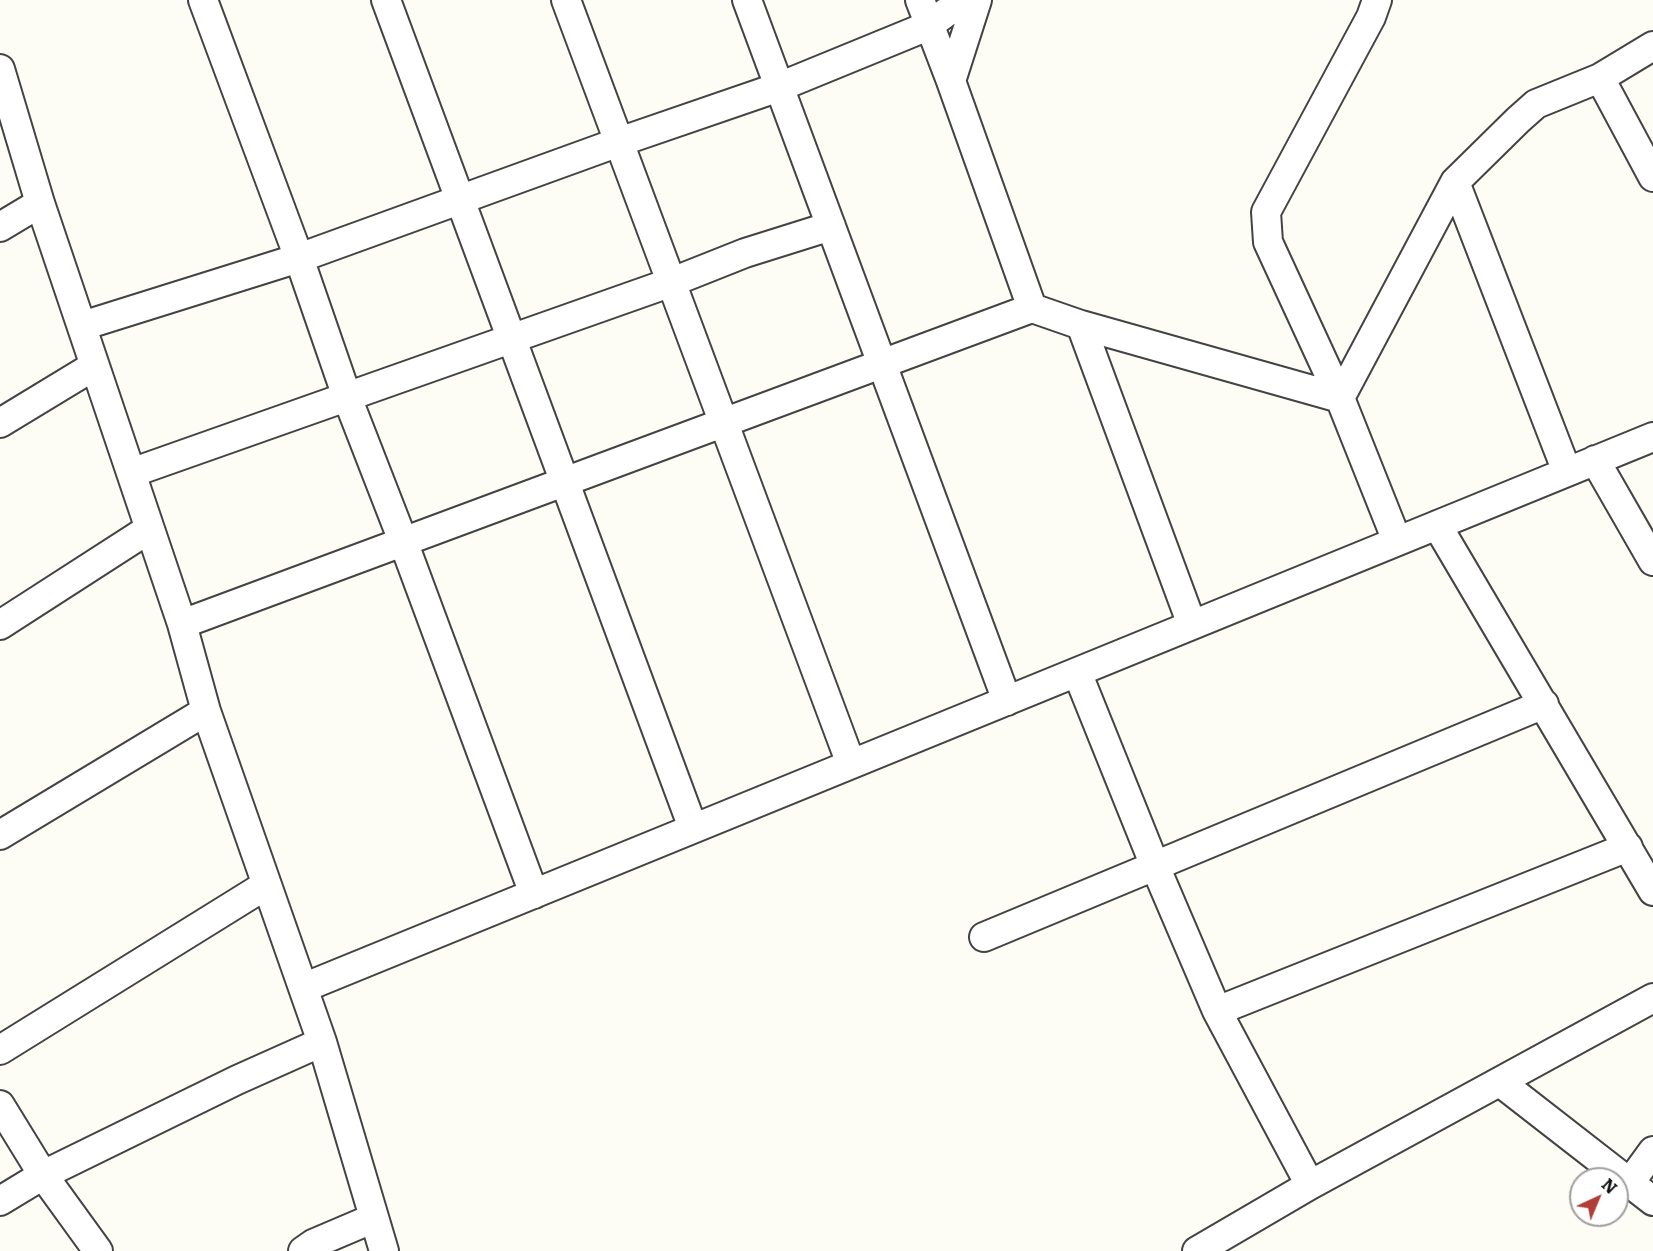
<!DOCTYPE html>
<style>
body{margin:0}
#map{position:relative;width:1653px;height:1251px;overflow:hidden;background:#fefdf5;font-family:Literata,serif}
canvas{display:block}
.north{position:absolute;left:1569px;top:1167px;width:60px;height:60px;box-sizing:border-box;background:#fff;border:2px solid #9f9f9f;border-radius:50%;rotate:44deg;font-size:16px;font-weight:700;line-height:24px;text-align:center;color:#101010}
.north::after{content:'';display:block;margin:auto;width:21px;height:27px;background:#b13d38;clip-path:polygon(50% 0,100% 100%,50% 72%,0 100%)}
</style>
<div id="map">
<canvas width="1653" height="1251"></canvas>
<div class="north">N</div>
</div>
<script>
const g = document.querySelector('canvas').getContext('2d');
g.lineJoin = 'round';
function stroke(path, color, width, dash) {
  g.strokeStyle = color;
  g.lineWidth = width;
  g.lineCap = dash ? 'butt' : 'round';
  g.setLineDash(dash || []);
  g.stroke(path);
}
const street = new Path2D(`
 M 203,0 L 299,258 L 347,397 L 403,541 L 534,894
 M 386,0 L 693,828
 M 566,0 L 851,764
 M 747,0 L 1007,701
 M 920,0 L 951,81 L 1032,308 L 1081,325 L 1340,398
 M 1377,0 L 1371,17 L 1266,212 L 1268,242 L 1340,398 L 1397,541
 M 0,69 L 40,203 L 182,624 L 206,711 L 322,1042 L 384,1251
 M 1600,78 L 1653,46
 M 951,81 L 977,0
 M 1455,182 L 1567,472
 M 0,227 L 40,203
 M 1081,325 L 1192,625
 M 82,326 L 299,258 L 619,142 L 779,87 L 928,26 L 963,0
 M 1340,398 L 1455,182 L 1518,120 L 1536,104 L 1600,78 L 1653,177
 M 0,423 L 94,366
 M 1595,460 L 1653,561
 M 131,473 L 672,282 L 745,253 L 831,226
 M 1437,525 L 1653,891
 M 182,624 L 1032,308
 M 0,625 L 149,529
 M 1077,672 L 1155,866 L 1217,1011 L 1310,1185
 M 0,835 L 206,711
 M 984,937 L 1544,704
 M 303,988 L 1653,437
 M 1217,1011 L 1628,847
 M 0,1050 L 266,885
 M 1500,1082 L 1653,1201
 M 0,1105 L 43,1175 L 98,1251
 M 1629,1184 L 1653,1151
 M 0,1201 L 43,1175 L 237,1080 L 322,1042
 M 303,1251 L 313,1244 L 374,1218
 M 1197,1251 L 1310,1185 L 1653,998`);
stroke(street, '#434343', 32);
stroke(street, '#fff', 28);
</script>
